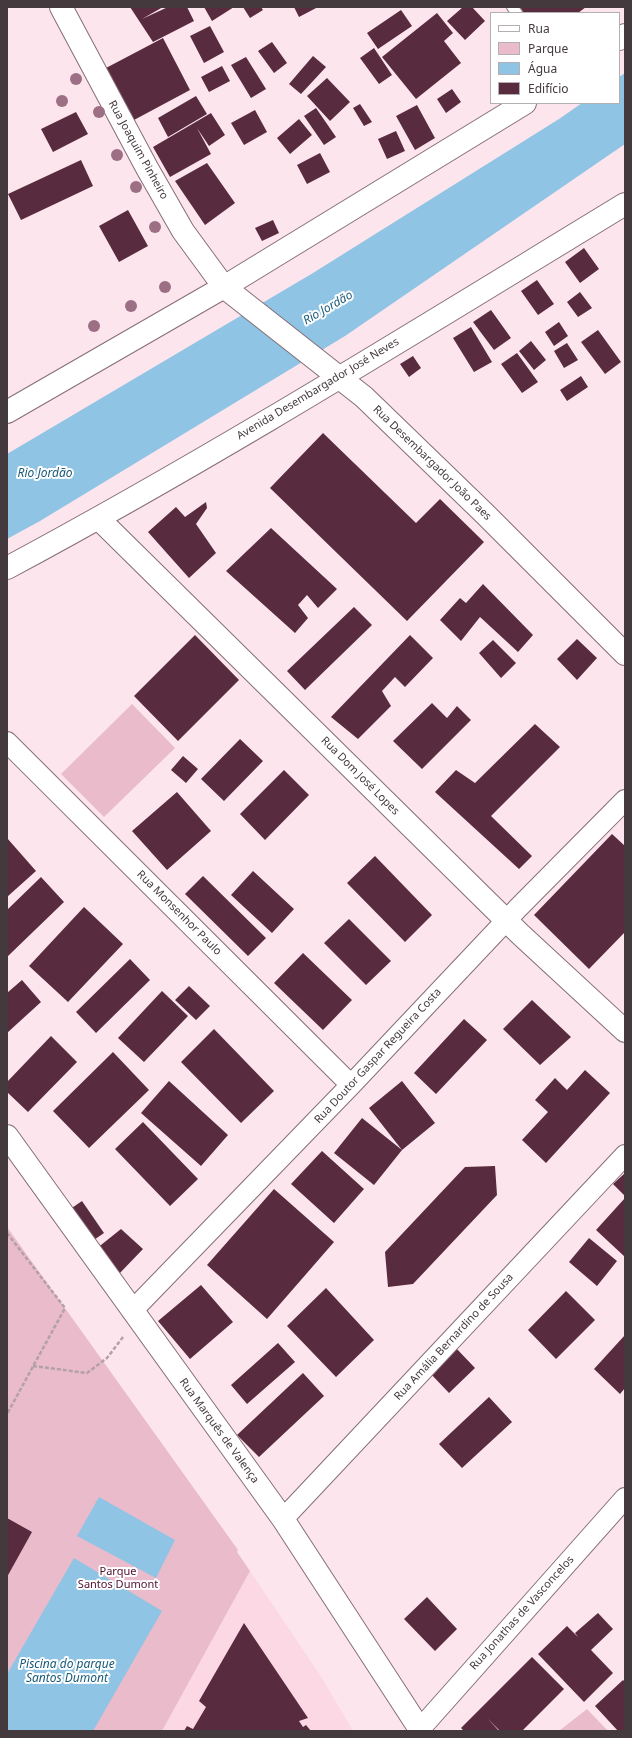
<!DOCTYPE html>
<meta charset="utf-8">
<style>
body{margin:0}
#map{position:relative;width:632px;height:1738px;overflow:hidden;background:#fce5ec;font-family:"Noto Sans",sans-serif}
canvas{display:block}
.frame{position:absolute;inset:0;border:8px solid #443a3d;pointer-events:none}
.legend{position:absolute;left:490px;top:12px;width:130px;height:92px;box-sizing:border-box;background:#fff;border:1px solid #b4b0b1;margin:0;padding:5px 7px;list-style:none;font-size:12px;color:#443a3d}
.legend li{display:flex;align-items:center;gap:8px;height:20px}
.legend b{width:20px;border:1px solid #b4b0b1}
</style>
<div id="map">
<canvas width="632" height="1738"></canvas>
<div class="frame"></div>
<ul class="legend">
<li><b style="height:5px;background:#fff"></b>Rua</li>
<li><b style="height:11px;background:#e9bbcb"></b>Parque</li>
<li><b style="height:11px;background:#8fc4e4"></b>Água</li>
<li><b style="height:11px;background:#592b3e"></b>Edifício</li>
</ul>
</div>
<script>
const g = document.querySelector('canvas').getContext('2d');
g.lineJoin = 'round';
function paint(path, color) {
  g.fillStyle = color;
  g.fill(path, 'evenodd');
}
function stroke(path, color, width, dash) {
  g.strokeStyle = color;
  g.lineWidth = width;
  g.lineCap = dash ? 'butt' : 'round';
  g.setLineDash(dash || []);
  g.stroke(path);
}
function drawText(font, color, halo, rows, align = 'center') {
  g.font = font + ' "Noto Sans",sans-serif';
  g.lineWidth = 4;
  g.setLineDash([]);
  g.textBaseline = 'middle';
  g.strokeStyle = halo;
  g.fillStyle = color;
  for (const [text, x, y, turn = 0] of rows) {
    g.save();
    g.translate(x, y);
    g.rotate((+turn || 0) * Math.PI / 180);
    g.textAlign = isNaN(turn) ? turn : align;
    if (halo) g.strokeText(text, 0, 0);
    g.fillText(text, 0, 0);
    g.restore();
  }
}
const built = new Path2D(`
 M 250,1571 L 322,1678 L 353,1731 L 162,1731 Z`);
const green = new Path2D(`
 M 132,704 L 175,748 L 104,817 L 61,774 Z
 M 7,1227 L 238,1550 L 237,1552 L 250,1571 L 162,1731 L 7,1731 Z
 M 587,1709 L 608,1731 L 559,1731 Z`);
const water = new Path2D(`
 M 625,73 L 625,144 L 345,336 L 40,521 L 7,539 L 7,454 L 313,273 L 559,119 L 582,103 L 619,103 L 619,77 Z
 M 99,1497 L 175,1540 L 156,1578 L 77,1536 Z
 M 74,1558 L 162,1611 L 93,1731 L 7,1731 L 7,1674 Z`);
const building = new Path2D(`
 M 130,7 L 163,7 L 142,19 L 168,7 L 187,7 L 194,21 L 153,42 Z
 M 204,7 L 234,7 L 212,21 Z
 M 243,7 L 261,7 L 263,10 L 250,18 Z
 M 294,7 L 318,7 L 299,17 Z
 M 463,7 L 472,7 L 485,21 L 465,40 L 447,21 Z
 M 520,7 L 586,7 L 578,13 L 524,13 Z
 M 401,10 L 412,26 L 378,49 L 367,33 Z
 M 437,13 L 453,33 L 444,41 L 461,63 L 416,99 L 382,57 Z
 M 210,26 L 224,52 L 204,63 L 190,36 Z
 M 163,38 L 190,90 L 134,120 L 106,68 Z
 M 272,42 L 287,63 L 274,73 L 258,51 Z
 M 374,48 L 392,75 L 379,84 L 360,58 Z
 M 313,56 L 326,67 L 301,94 L 289,84 Z
 M 246,57 L 266,89 L 251,98 L 231,65 Z
 M 222,66 L 230,81 L 209,92 L 201,77 Z
 M 327,78 L 350,102 L 330,121 L 307,96 Z
 M 452,89 L 461,102 L 446,113 L 437,99 Z
 M 196,96 L 207,114 L 168,137 L 158,118 Z
 M 360,104 L 372,122 L 364,126 L 353,108 Z
 M 417,105 L 435,138 L 415,150 L 396,116 Z
 M 316,108 L 336,137 L 324,145 L 304,116 Z
 M 255,110 L 267,132 L 244,145 L 231,123 Z
 M 76,112 L 88,134 L 53,152 L 41,129 Z
 M 211,113 L 225,135 L 209,146 L 197,128 L 211,154 L 170,177 L 153,147 Z
 M 299,119 L 312,135 L 290,154 L 277,138 Z
 M 396,131 L 405,151 L 387,159 L 378,139 Z
 M 320,153 L 330,172 L 307,184 L 297,165 Z
 M 81,160 L 93,186 L 21,220 L 8,194 Z
 M 207,163 L 235,203 L 205,225 L 175,181 Z
 M 128,210 L 148,246 L 119,262 L 99,226 Z
 M 273,220 L 279,233 L 262,241 L 255,228 Z
 M 584,248 L 599,269 L 580,283 L 565,262 Z
 M 537,280 L 554,304 L 538,315 L 521,291 Z
 M 580,292 L 592,308 L 578,317 L 567,302 Z
 M 491,310 L 511,338 L 494,350 L 473,322 Z
 M 559,322 L 568,336 L 554,346 L 545,332 Z
 M 471,327 L 492,362 L 474,372 L 453,338 Z
 M 598,330 L 621,362 L 605,374 L 581,342 Z
 M 531,341 L 546,360 L 534,370 L 519,351 Z
 M 567,343 L 578,360 L 564,368 L 554,351 Z
 M 517,353 L 538,382 L 522,393 L 501,364 Z
 M 413,356 L 421,368 L 409,377 L 400,364 Z
 M 581,376 L 588,387 L 567,401 L 560,390 Z
 M 323,433 L 416,523 L 440,499 L 484,542 L 407,621 L 270,488 Z
 M 206,502 L 207,508 L 196,524 L 216,553 L 189,578 L 148,532 L 176,507 L 185,517 Z
 M 271,528 L 337,589 L 318,608 L 307,595 L 298,605 L 308,618 L 295,633 L 226,571 Z
 M 483,584 L 533,635 L 518,652 L 480,617 L 461,641 L 440,620 L 460,598 L 466,603 Z
 M 354,607 L 372,625 L 305,690 L 287,671 Z
 M 195,635 L 239,680 L 178,741 L 134,696 Z
 M 410,635 L 433,658 L 405,687 L 395,677 L 382,691 L 391,706 L 358,739 L 331,717 Z
 M 577,639 L 597,658 L 577,680 L 557,659 Z
 M 493,640 L 516,663 L 501,678 L 479,653 Z
 M 432,703 L 447,718 L 457,706 L 471,720 L 422,769 L 393,741 Z
 M 535,724 L 560,747 L 491,816 L 532,856 L 519,869 L 435,792 L 456,770 L 475,783 Z
 M 240,739 L 263,761 L 224,801 L 201,779 Z
 M 183,756 L 198,769 L 186,783 L 171,770 Z
 M 284,770 L 309,795 L 265,840 L 240,814 Z
 M 177,792 L 211,831 L 167,870 L 132,831 Z
 M 612,834 L 625,846 L 625,932 L 589,969 L 534,915 Z
 M 7,838 L 36,871 L 7,897 Z
 M 375,856 L 432,915 L 405,942 L 347,883 Z
 M 253,871 L 294,909 L 272,933 L 231,895 Z
 M 203,876 L 266,938 L 248,956 L 185,894 Z
 M 41,877 L 64,902 L 7,957 L 7,910 Z
 M 84,907 L 123,944 L 68,1002 L 29,966 Z
 M 349,919 L 391,961 L 366,985 L 324,943 Z
 M 303,953 L 352,1000 L 323,1030 L 274,983 Z
 M 130,959 L 150,980 L 96,1033 L 76,1012 Z
 M 22,980 L 41,1002 L 7,1033 L 7,993 Z
 M 189,986 L 210,1006 L 196,1020 L 175,1000 Z
 M 162,991 L 188,1016 L 144,1062 L 118,1038 Z
 M 532,1000 L 571,1037 L 540,1065 L 503,1029 Z
 M 464,1019 L 487,1040 L 436,1094 L 414,1073 Z
 M 214,1029 L 274,1091 L 241,1123 L 181,1062 Z
 M 51,1036 L 77,1062 L 28,1112 L 7,1092 L 7,1082 Z
 M 113,1052 L 149,1090 L 89,1148 L 53,1111 Z
 M 585,1070 L 610,1093 L 546,1163 L 522,1140 L 548,1112 L 535,1100 L 555,1078 L 567,1090 Z
 M 169,1081 L 228,1135 L 201,1166 L 141,1113 Z
 M 402,1081 L 435,1123 L 402,1150 L 369,1108 Z
 M 362,1118 L 402,1150 L 374,1185 L 334,1153 Z
 M 143,1122 L 198,1179 L 170,1206 L 115,1149 Z
 M 322,1151 L 364,1189 L 334,1223 L 291,1184 Z
 M 495,1166 L 497,1195 L 413,1284 L 388,1287 L 385,1252 L 465,1167 Z
 M 625,1173 L 625,1196 L 613,1184 Z
 M 274,1189 L 334,1242 L 267,1319 L 207,1265 Z
 M 625,1198 L 625,1257 L 596,1230 Z
 M 82,1201 L 104,1233 L 88,1244 L 66,1212 Z
 M 121,1229 L 143,1249 L 118,1275 L 96,1249 Z
 M 589,1238 L 617,1261 L 597,1286 L 569,1262 Z
 M 201,1285 L 233,1322 L 190,1359 L 158,1321 Z
 M 326,1288 L 374,1340 L 336,1377 L 287,1326 Z
 M 566,1291 L 595,1320 L 556,1359 L 528,1330 Z
 M 625,1335 L 625,1388 L 620,1394 L 594,1369 Z
 M 278,1343 L 295,1362 L 247,1404 L 231,1385 Z
 M 455,1347 L 475,1368 L 449,1393 L 429,1372 Z
 M 303,1373 L 324,1396 L 259,1457 L 237,1435 Z
 M 489,1397 L 512,1422 L 462,1468 L 439,1444 Z
 M 7,1518 L 32,1532 L 7,1577 Z
 M 427,1597 L 457,1629 L 435,1651 L 404,1619 Z
 M 598,1613 L 613,1629 L 591,1650 L 613,1673 L 584,1702 L 538,1654 L 567,1626 L 578,1637 L 575,1633 Z
 M 244,1623 L 308,1718 L 299,1721 L 303,1727 L 306,1725 L 311,1731 L 184,1731 L 187,1726 L 193,1729 L 206,1707 L 199,1701 Z
 M 532,1657 L 564,1689 L 522,1731 L 500,1731 L 487,1718 L 499,1731 L 464,1731 L 461,1728 Z
 M 623,1680 L 625,1682 L 625,1731 L 618,1731 L 595,1706 Z`);
const path = new Path2D(`
 M 7,1233 L 65,1308 L 7,1414
 M 33,1366 L 87,1373 L 107,1358 L 123,1337`);
const service = new Path2D(`
 M 512,7 L 517,13`);
const minor = new Path2D(`
 M 7,742 L 351,1085
 M 132,1311 L 351,1085 L 518,908 L 625,800
 M 283,1519 L 625,1155
 M 420,1729 L 625,1498`);
const tertiary = new Path2D(`
 M 61,7 L 147,168 L 183,231 L 224,287 L 364,397 L 485,514 L 625,654
 M 99,519 L 520,934 L 625,1031
 M 7,1136 L 283,1519 L 421,1731`);
const secondary = new Path2D(`
 M 619,39 L 625,35
 M 7,412 L 224,287 L 525,103
 M 7,568 C 218,455 421,328 625,204`);
const trees = [
 [76,79],
 [62,101],
 [99,112],
 [117,155],
 [136,187],
 [155,227],
 [165,287],
 [131,306],
 [94,326]
];
const streetNames = [
 ["Rua Joaquim Pinheiro",138,150,61],
 ["Avenida Desembargador José Neves",318,389,-31],
 ["Rua Desembargador João Paes",432,463,44],
 ["Rua Dom José Lopes",360,776,45],
 ["Rua Monsenhor Paulo",179,913,45],
 ["Rua Doutor Gaspar Regueira Costa",378,1056,-47],
 ["Rua Amália Bernardino de Sousa",454,1337,-47],
 ["Rua Marquês de Valença",219,1431,54],
 ["Rua Jonathas de Vasconcelos",522,1613,-48]
];
const parkNames = [
 ["Parque",118,1572],
 ["Santos Dumont",118,1585]
];
const waterNames = [
 ["Rio Jordão",328,308,-30],
 ["Rio Jordão",45,474],
 ["Piscina do parque",67,1665],
 ["Santos Dumont",67,1679]
];
paint(built, '#fcd8e4');
paint(green, '#e9bbcb');
paint(water, '#8fc4e4');
paint(building, '#592b3e');
stroke(service, '#866e76', 12);
stroke(minor, '#866e76', 22);
stroke(tertiary, '#866e76', 24);
stroke(secondary, '#866e76', 24);
stroke(path, '#b3a1a6', 2.5, [4, 2]);
stroke(service, '#fff', 10);
stroke(minor, '#fff', 20);
stroke(tertiary, '#fff', 22);
stroke(secondary, '#fff', 22);
g.fillStyle = '#9d6f84';
for (const [x, y] of trees) {
  g.beginPath();
  g.arc(x, y, 6, 0, 2 * Math.PI);
  g.fill();
}
drawText('11px', '#443a3d', '#fff', streetNames);
drawText('11px', '#500e2e', '#fff', parkNames);
drawText('italic 12px', '#185978', '#fff', waterNames);
</script>
